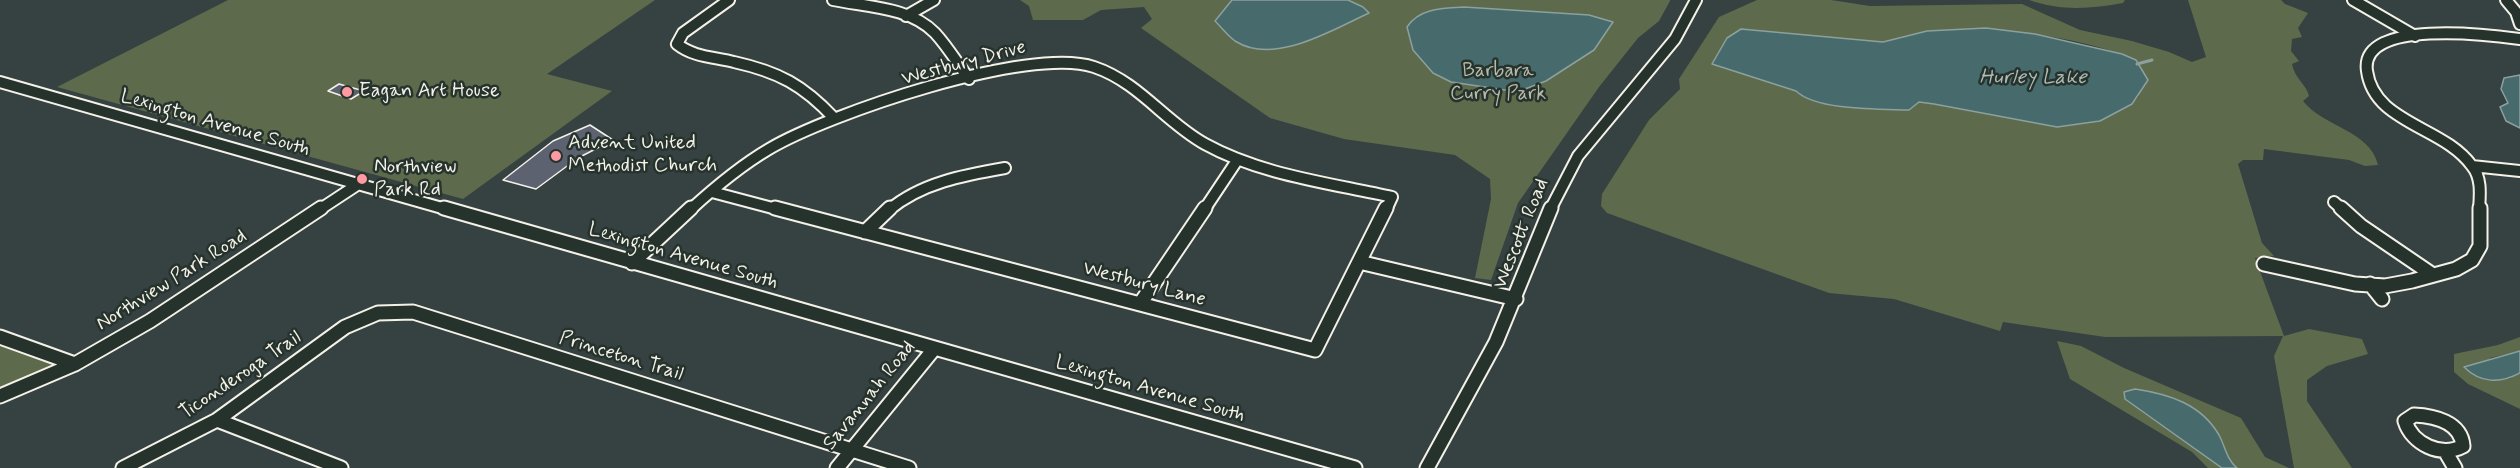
<!DOCTYPE html>
<style>
body{margin:0}
canvas{display:block;background:#364141}
</style>
<canvas width="2520" height="468"></canvas>
<script>
const g = document.querySelector('canvas').getContext('2d');
g.lineJoin = 'round';
function paint(path, color) {
  g.fillStyle = color;
  g.fill(path, 'evenodd');
}
function stroke(path, color, width, dash) {
  g.strokeStyle = color;
  g.lineWidth = width;
  g.lineCap = dash ? 'butt' : 'round';
  g.setLineDash(dash || []);
  g.stroke(path);
}
function drawText(font, color, halo, rows, align = 'center') {
  g.font = font + ' Mynerve,sans-serif';
  g.lineWidth = 5;
  g.setLineDash([]);
  g.textBaseline = 'middle';
  g.strokeStyle = halo;
  g.fillStyle = color;
  for (const [text, x, y, turn = 0] of rows) {
    g.save();
    g.translate(x, y);
    g.rotate((+turn || 0) * Math.PI / 180);
    g.textAlign = isNaN(turn) ? turn : align;
    if (halo) g.strokeText(text, 0, 0);
    g.fillText(text, 0, 0);
    g.restore();
  }
}
const green = new Path2D(`
 M 228,0 L 655,0 L 547,74 L 612,91 L 463,199 L 57,87 Z
 M 1020,0 L 1670,0 L 1670,1 L 1659,21 L 1638,38 L 1599,87 L 1518,203 L 1491,280 L 1475,278 L 1491,199 L 1490,179 L 1455,155 L 1344,139 L 1270,118 L 1141,28 L 1152,19 L 1144,7 L 1101,10 L 1083,20 L 1033,20 L 1029,6 Z
 M 1757,0 L 1831,0 L 1870,6 L 2022,4 L 2080,30 L 2132,41 L 2169,52 L 2192,62 L 2206,57 L 2188,0 L 2281,0 L 2285,4 L 2308,13 L 2298,28 L 2302,37 L 2292,39 L 2291,51 L 2299,61 L 2292,64 C 2295,79 2306,84 2309,96 L 2303,101 C 2323,127 2370,130 2378,165 L 2365,166 L 2349,160 L 2264,149 L 2263,160 L 2243,160 L 2238,164 L 2262,243 L 2274,256 L 2255,258 L 2284,336 L 2309,329 L 2362,339 L 2368,354 L 2327,366 L 2307,380 L 2307,401 L 2352,468 L 2294,468 L 2274,356 L 2283,336 L 2105,337 L 2003,322 L 2000,331 L 1894,299 L 1829,293 L 1607,213 L 1601,206 L 1602,194 L 1649,120 L 1680,89 L 1679,79 L 1719,17 ZM 1986,28 C 2036,34 2089,40 2136,60 L 2139,96 L 2132,104 L 2100,121 L 2057,127 L 1934,104 L 1919,102 L 1909,110 C 1881,109 1817,111 1796,91 L 1713,64 L 1727,38 L 1741,29 L 1883,42 L 1927,31 Z
 M 2029,0 L 2125,0 L 2123,3 C 2091,9 2060,11 2029,0 Z
 M 2520,337 L 2520,351 L 2490,358 L 2509,379 L 2520,373 L 2520,409 L 2468,384 L 2454,372 L 2454,354 L 2498,345 Z
 M 2057,341 L 2081,346 L 2124,368 L 2241,418 L 2265,457 L 2289,468 L 2237,468 L 2232,464 L 2218,435 L 2141,411 L 2222,468 L 2208,468 L 2192,452 L 2070,379 Z
 M 0,344 L 51,363 L 52,366 L 50,369 L 0,392 Z`);
const water = new Path2D(`
 M 1232,0 L 1348,0 L 1363,7 L 1369,13 C 1332,30 1274,66 1235,41 C 1228,36 1221,27 1215,21 Z
 M 1464,7 L 1589,15 L 1613,22 L 1594,50 L 1546,81 L 1525,89 L 1505,90 L 1451,82 L 1433,73 L 1413,50 L 1407,27 C 1419,8 1444,8 1464,7 Z
 M 1986,28 L 2035,34 L 2122,54 L 2136,60 L 2148,80 L 2132,104 L 2100,121 L 2057,127 L 1934,104 L 1919,102 L 1909,110 C 1881,109 1817,111 1796,91 L 1712,64 L 1727,38 L 1741,29 L 1883,42 L 1927,31 Z
 M 2520,75 L 2520,128 L 2506,121 L 2500,107 L 2508,103 L 2501,89 L 2504,78 Z
 M 2520,351 L 2520,373 C 2500,384 2480,383 2464,367 Z
 M 2135,389 C 2169,394 2201,404 2219,435 C 2225,446 2227,460 2237,468 L 2222,468 L 2125,399 L 2124,392 Z`);
const stream = new Path2D(`
 M 2137,64 L 2152,60`);
const building = new Path2D(`
 M 339,84 L 364,91 L 351,99 L 328,91 Z
 M 590,125 L 613,140 L 578,158 L 536,189 L 503,180 L 553,141 Z`);
const minorFar1 = new Path2D(`
 M 729,0 L 683,33 L 677,44 C 693,57 714,57 734,62 C 779,72 803,85 834,118
 M 833,0 C 867,7 910,7 935,33 C 948,47 958,64 969,79
 M 2353,0 L 2415,36
 M 2506,0 L 2516,12 L 2520,24
 M 906,16 L 934,0
 M 0,82 L 449,210
 M 2472,166 L 2520,171
 M 712,192 L 780,210
 M 2334,202 L 2343,210
 M 319,210 L 357,185
 M 690,210 C 714,188 740,166 769,149 C 828,114 1030,45 1094,67 C 1139,82 1165,122 1205,144 C 1261,175 1330,183 1392,197 L 1386,210
 M 889,210 C 921,183 964,175 1005,168
 M 1204,210 L 1238,159
 M 1550,210 L 1578,156 L 1675,39 L 1696,0
 M 2479,210 C 2480,195 2482,178 2472,166 C 2451,137 2412,129 2386,106 C 2375,96 2369,86 2367,71 C 2359,18 2491,35 2520,39`);
const minor = new Path2D(`
 M 444,208 L 1355,468
 M 775,208 L 1315,350 L 1386,208
 M 2341,208 L 2361,226 L 2433,275
 M 865,232 L 890,208
 M 1359,262 L 1516,299
 M 632,263 L 691,208
 M 2264,264 L 2355,284 L 2385,286 L 2412,281 L 2456,269 L 2472,260 L 2480,246 L 2480,208
 M 2370,284 L 2382,299
 M 1140,304 L 1205,208
 M 0,337 L 75,364
 M 0,396 L 75,364 L 150,321 L 321,208
 M 2414,415 C 2434,416 2461,422 2463,446 C 2441,458 2412,444 2405,421 Z
 M 217,420 L 341,468
 M 2445,451 L 2455,468
 M 123,468 L 217,420 L 345,327 L 378,313 L 413,312 L 909,468
 M 837,468 L 934,349
 M 1427,468 L 1496,342 L 1551,208`);
const markers = [
 [347,92,6,"#ff9aa2"],
 [556,156,6,"#ff9aa2"],
 [362,179,6,"#ff9aa2"]
];
const streetNames = [
 ["Westbury Drive",964,64,-15],
 ["Lexington Avenue South",215,124,16],
 ["Wescott Road",1522,234,-68],
 ["Lexington Avenue South",683,257,16],
 ["Northview Park Road",172,281,-32],
 ["Westbury Lane",1144,285,15],
 ["Princeton Trail",621,357,17],
 ["Ticonderoga Trail",241,376,-34],
 ["Lexington Avenue South",1150,390,16],
 ["Savannah Road",870,396,-51]
];
const parkNames = [
 ["Barbara",1498,72],
 ["Curry Park",1498,95]
];
const poiNames = [
 ["Eagan Art House",359,92],
 ["Advent United",568,144],
 ["Methodist Church",568,167],
 ["Northview",374,168],
 ["Park Rd",374,191]
];
const waterNames = [
 ["Hurley Lake",2033,79]
];
paint(green, '#5d6a4c');
paint(water, '#476b6c');
stroke(water, '#8ca19e', 1.5);
stroke(stream, '#8ca19e', 3);
paint(building, '#5d6270');
stroke(building, '#f4f1e8', 1.5);
stroke(minorFar1, '#f4f1e8', 14);
stroke(minor, '#f4f1e8', 17);
stroke(minorFar1, '#26332d', 10);
stroke(minor, '#26332d', 13);
for (const [x, y, r, color] of markers) {
  const dot = new Path2D();
  dot.arc(x, y, r, 0, 2 * Math.PI);
  g.fillStyle = color;
  g.fill(dot);
  stroke(dot, '#26332d', 2);
}
drawText('20px', '#f4f1e8', '#26332d', streetNames);
drawText('20px', '#b8bbaa', '#26332d', parkNames);
drawText('20px', '#f4f1e8', '#26332d', poiNames, 'left');
drawText('italic 21px', '#afbbb6', '#26332d', waterNames);
</script>
